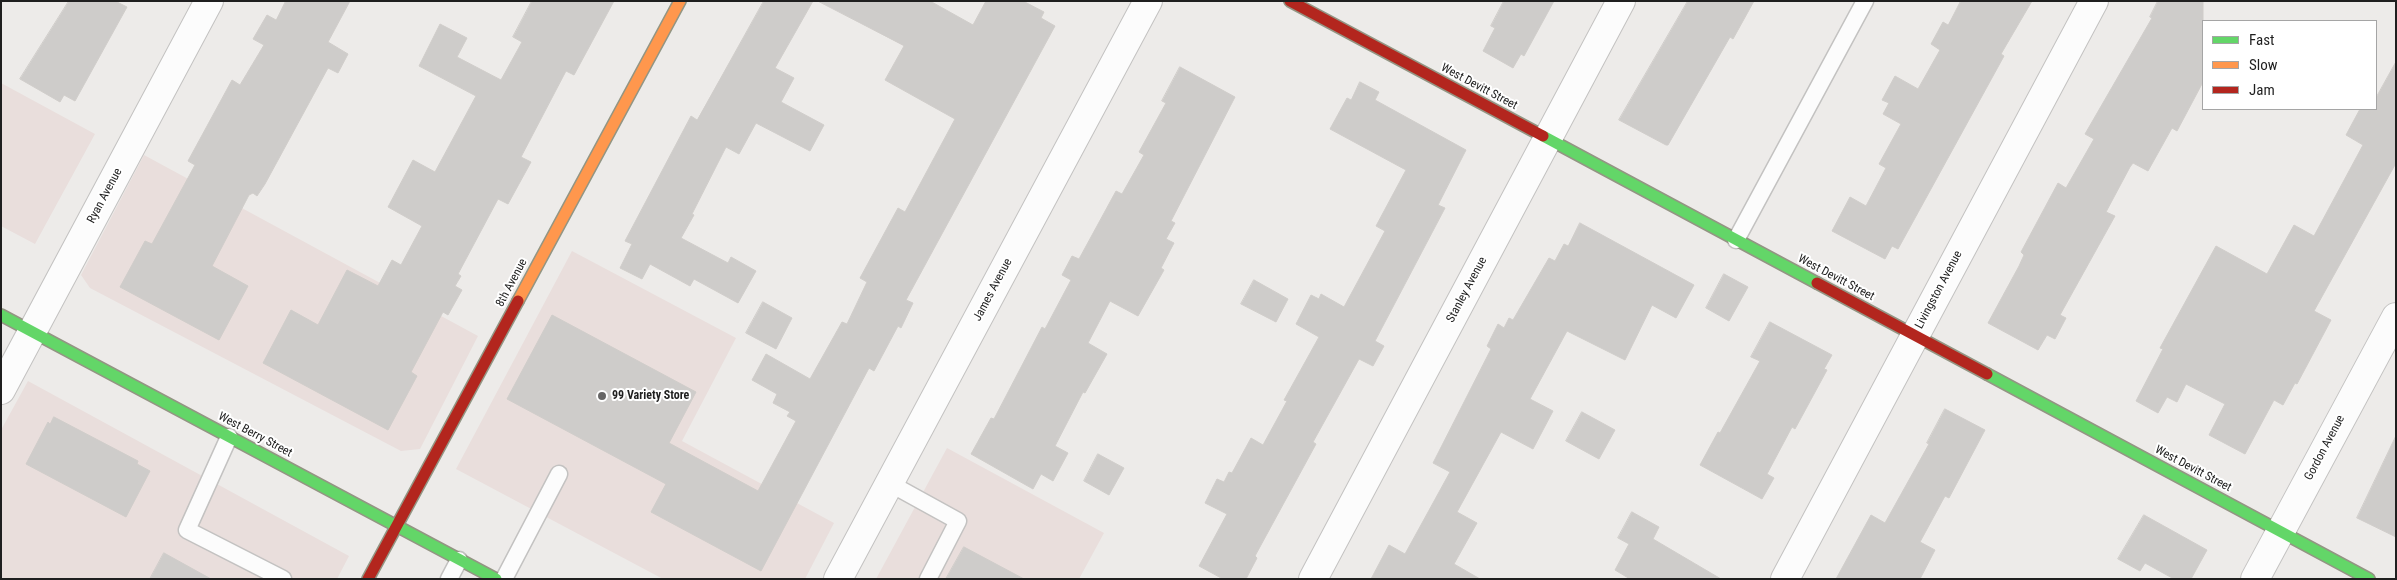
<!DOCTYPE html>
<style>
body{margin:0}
#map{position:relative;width:2397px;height:580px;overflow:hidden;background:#edebe9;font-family:"Roboto Condensed",sans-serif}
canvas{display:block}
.frame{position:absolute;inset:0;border:2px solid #1f1f1f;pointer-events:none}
.legend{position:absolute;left:2202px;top:20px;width:175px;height:90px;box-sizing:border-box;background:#fff;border:1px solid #a5a5a5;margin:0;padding:6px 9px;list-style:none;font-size:15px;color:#1f1f1f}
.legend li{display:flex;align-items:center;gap:10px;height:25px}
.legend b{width:25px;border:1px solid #a5a5a5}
</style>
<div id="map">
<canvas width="2397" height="580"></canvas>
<div class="frame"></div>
<ul class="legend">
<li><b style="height:6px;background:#63d668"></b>Fast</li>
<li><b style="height:6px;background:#ff974d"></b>Slow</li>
<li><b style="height:6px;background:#b3261e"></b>Jam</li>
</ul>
</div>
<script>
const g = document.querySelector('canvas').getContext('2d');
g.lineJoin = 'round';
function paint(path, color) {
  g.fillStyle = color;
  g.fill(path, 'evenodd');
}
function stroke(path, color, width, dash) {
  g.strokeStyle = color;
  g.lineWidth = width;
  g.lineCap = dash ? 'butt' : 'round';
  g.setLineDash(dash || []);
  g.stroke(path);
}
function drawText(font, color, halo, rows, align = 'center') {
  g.font = font + ' "Roboto Condensed",sans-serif';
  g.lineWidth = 4;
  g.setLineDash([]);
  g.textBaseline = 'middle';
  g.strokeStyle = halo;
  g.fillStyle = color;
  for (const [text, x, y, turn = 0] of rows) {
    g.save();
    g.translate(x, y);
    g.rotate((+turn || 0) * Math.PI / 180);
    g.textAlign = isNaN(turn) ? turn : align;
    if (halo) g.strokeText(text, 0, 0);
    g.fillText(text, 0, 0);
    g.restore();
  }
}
const commercial = new Path2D(`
 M 1,83 L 95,134 L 35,244 L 1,226 Z
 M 144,155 L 478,336 L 420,449 L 401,451 L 90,288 L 81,275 Z
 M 572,251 L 736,338 L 682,441 L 834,523 L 805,579 L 663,579 L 456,469 Z
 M 28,381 L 349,556 L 337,579 L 1,579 L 1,430 Z
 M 947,448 L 1104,533 L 1079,579 L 876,579 Z`);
const building = new Path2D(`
 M 69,1 L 115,1 L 127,7 L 75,101 L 64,95 L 60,102 L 20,79 Z
 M 286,1 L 350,1 L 328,42 L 348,54 L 338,73 L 328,68 L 265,184 L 257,196 L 253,193 L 249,195 L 212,266 L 248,286 L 219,340 L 120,287 L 145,241 L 152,244 L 195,165 L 188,161 L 232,80 L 240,85 L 264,45 L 253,39 L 267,15 L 276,20 Z
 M 532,1 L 614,1 L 574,75 L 566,71 L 521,157 L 531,162 L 508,204 L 498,199 L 458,274 L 461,276 L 455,286 L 462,290 L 448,315 L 443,312 L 411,372 L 417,376 L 388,430 L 263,363 L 291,310 L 318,325 L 347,270 L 378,286 L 392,260 L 401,265 L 422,226 L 388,207 L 413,160 L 435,172 L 476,96 L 419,66 L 440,24 L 467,38 L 457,57 L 501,80 L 522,42 L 513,37 Z
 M 764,1 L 813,1 L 775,68 L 794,78 L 781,102 L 824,125 L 810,151 L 756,123 L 739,154 L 726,147 L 692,214 L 694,215 L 681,238 L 728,263 L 731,257 L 756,271 L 738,303 L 694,279 L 690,286 L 650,264 L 642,279 L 620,268 L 632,244 L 625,241 L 691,116 L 697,120 Z
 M 818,1 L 930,1 L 973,25 L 986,1 L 1023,1 L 1044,12 L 1041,18 L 1055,26 L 906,300 L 913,303 L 901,328 L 898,326 L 874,371 L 869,368 L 761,571 L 651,512 L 666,484 L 507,399 L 552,315 L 696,392 L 669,443 L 758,491 L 796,421 L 787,416 L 790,412 L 773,403 L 777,394 L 752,380 L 766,354 L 810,379 L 842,322 L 847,324 L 867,282 L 860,278 L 898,208 L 905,212 L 955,119 L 885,80 L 904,46 Z
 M 1504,1 L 1554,1 L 1524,56 L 1521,54 L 1513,68 L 1483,51 L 1495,28 L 1491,26 Z
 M 1688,1 L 1754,1 L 1733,39 L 1730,37 L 1668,145 L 1666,145 L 1619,120 Z
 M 1961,1 L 2032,1 L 2001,54 L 2004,56 L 1898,249 L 1892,246 L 1885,259 L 1832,231 L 1850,197 L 1866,206 L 1886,168 L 1879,164 L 1901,124 L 1883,114 L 1889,103 L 1882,100 L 1895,76 L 1918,89 L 1940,50 L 1931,44 L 1943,22 L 1948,25 Z
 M 2158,1 L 2203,1 L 2203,82 L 2177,131 L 2172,128 L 2148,171 L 2133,163 L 2130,167 L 2106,212 L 2115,216 L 2060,315 L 2066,318 L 2055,339 L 2047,335 L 2038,350 L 1988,323 L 2019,266 L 2024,255 L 2021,252 L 2058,183 L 2066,188 L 2094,139 L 2085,134 L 2152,18 L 2150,17 Z
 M 2396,62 L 2396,163 L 2314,311 L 2331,320 L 2297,384 L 2295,383 L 2283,405 L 2274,400 L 2245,454 L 2209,435 L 2225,404 L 2186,384 L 2177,402 L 2167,397 L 2158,413 L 2136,401 L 2163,349 L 2160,348 L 2216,246 L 2267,274 L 2294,225 L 2314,236 L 2363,145 L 2346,135 L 2360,109 L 2376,109 L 2376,98 Z
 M 1180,67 L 1235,97 L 1171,221 L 1175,223 L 1166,239 L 1174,243 L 1161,268 L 1164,270 L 1138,316 L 1110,301 L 1088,343 L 1107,354 L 1085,393 L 1083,392 L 1055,446 L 1068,453 L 1053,481 L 1041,474 L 1033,489 L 971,454 L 991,418 L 994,419 L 1042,327 L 1045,329 L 1071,280 L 1062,275 L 1072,256 L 1079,259 L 1116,191 L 1122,194 L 1144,155 L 1139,152 L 1166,103 L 1162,101 Z
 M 1360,82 L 1379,92 L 1375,100 L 1466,150 L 1438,205 L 1445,208 L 1375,341 L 1384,346 L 1373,366 L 1359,359 L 1313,442 L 1316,444 L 1255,556 L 1257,558 L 1246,579 L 1223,579 L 1199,566 L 1227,514 L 1205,503 L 1217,479 L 1224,482 L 1229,472 L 1232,473 L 1251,438 L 1263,445 L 1287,401 L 1284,400 L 1319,337 L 1296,324 L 1311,295 L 1319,299 L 1321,294 L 1344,307 L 1385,231 L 1376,226 L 1406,170 L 1330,129 L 1347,98 L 1351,100 Z
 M 1580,223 L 1694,285 L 1676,318 L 1652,305 L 1625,360 L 1567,331 L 1530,399 L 1553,411 L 1533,449 L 1501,432 L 1457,512 L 1477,523 L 1454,564 L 1480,579 L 1371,579 L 1389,545 L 1405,554 L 1450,472 L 1433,463 L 1491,349 L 1487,346 L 1498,324 L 1504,328 L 1509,318 L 1513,320 L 1549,258 L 1555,261 L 1564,244 L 1568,246 Z
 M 1724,274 L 1748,287 L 1729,321 L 1706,308 Z
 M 1254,280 L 1288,299 L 1276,322 L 1241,304 Z
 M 763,302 L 792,318 L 776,349 L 746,333 Z
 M 1770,322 L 1832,355 L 1824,369 L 1827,370 L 1795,429 L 1792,427 L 1767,474 L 1774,478 L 1762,499 L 1700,465 L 1718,432 L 1720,433 L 1760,361 L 1751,357 Z
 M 1945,409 L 1985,430 L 1949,498 L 1945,496 L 1920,542 L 1935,550 L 1920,579 L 1836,579 L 1871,515 L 1885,523 L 1929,444 L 1927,443 Z
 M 1582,412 L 1615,430 L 1599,459 L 1566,441 Z
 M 54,417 L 138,461 L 137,464 L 150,471 L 126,517 L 26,464 L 48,422 L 50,424 Z
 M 2396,436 L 2396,537 L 2357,518 Z
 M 1098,454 L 1124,468 L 1109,495 L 1084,481 Z
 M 1632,512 L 1659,527 L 1653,539 L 1721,579 L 1630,579 L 1615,570 L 1629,544 L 1618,538 Z
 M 2144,515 L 2207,550 L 2191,579 L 2174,579 L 2145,563 L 2140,571 L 2118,559 Z
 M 964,547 L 1024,579 L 946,579 Z
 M 164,553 L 211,579 L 150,579 Z`);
const lane = new Path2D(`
 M 1736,240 L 1865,1
 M 229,437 L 187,530 L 283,579
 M 889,483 L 958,521 L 928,579
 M 449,579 L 459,560
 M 504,579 L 559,474`);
const street = new Path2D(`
 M 1,390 L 209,1
 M 838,579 L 1148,1
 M 1313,579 L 1621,1
 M 1785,579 L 2094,1
 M 2255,579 L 2396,317`);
const fast = new Path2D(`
 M 1543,136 L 1817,283
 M 1,315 L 496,579
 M 1987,374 L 2369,579`);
const slow = new Path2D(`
 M 518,301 L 680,1`);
const jam = new Path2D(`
 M 1290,1 L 1543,136
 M 1817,283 L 1987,374
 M 368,579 L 518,301`);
const markers = [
 [602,396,5,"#676666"]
];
const streetNames = [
 ["West Devitt Street",1479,87,28],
 ["Ryan Avenue",105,196,-62],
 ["West Devitt Street",1836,278,28],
 ["8th Avenue",512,283,-62],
 ["James Avenue",993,290,-62],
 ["Stanley Avenue",1467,290,-62],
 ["Livingston Avenue",1939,290,-62],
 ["West Berry Street",255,435,28],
 ["Gordon Avenue",2325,448,-62],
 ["West Devitt Street",2193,469,28]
];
const poiNames = [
 ["99 Variety Store",612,396]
];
paint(commercial, '#e9dedc');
paint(building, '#ceccca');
stroke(building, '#d0cdca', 1);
stroke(lane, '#c3c2c1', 19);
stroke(street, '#c3c2c1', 30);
stroke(fast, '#939583', 14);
stroke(slow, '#939583', 14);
stroke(jam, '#939583', 14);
stroke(lane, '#fcfcfc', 16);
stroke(street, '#fcfcfc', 28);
stroke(fast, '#63d668', 11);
stroke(slow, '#ff974d', 11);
stroke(jam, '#b3261e', 11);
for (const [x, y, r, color] of markers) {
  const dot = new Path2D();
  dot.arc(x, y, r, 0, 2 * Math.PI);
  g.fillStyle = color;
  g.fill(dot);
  stroke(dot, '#fff', 2);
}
drawText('12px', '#1f1f1f', '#fff', streetNames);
drawText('bold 12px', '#1f1f1f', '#fff', poiNames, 'left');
</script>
